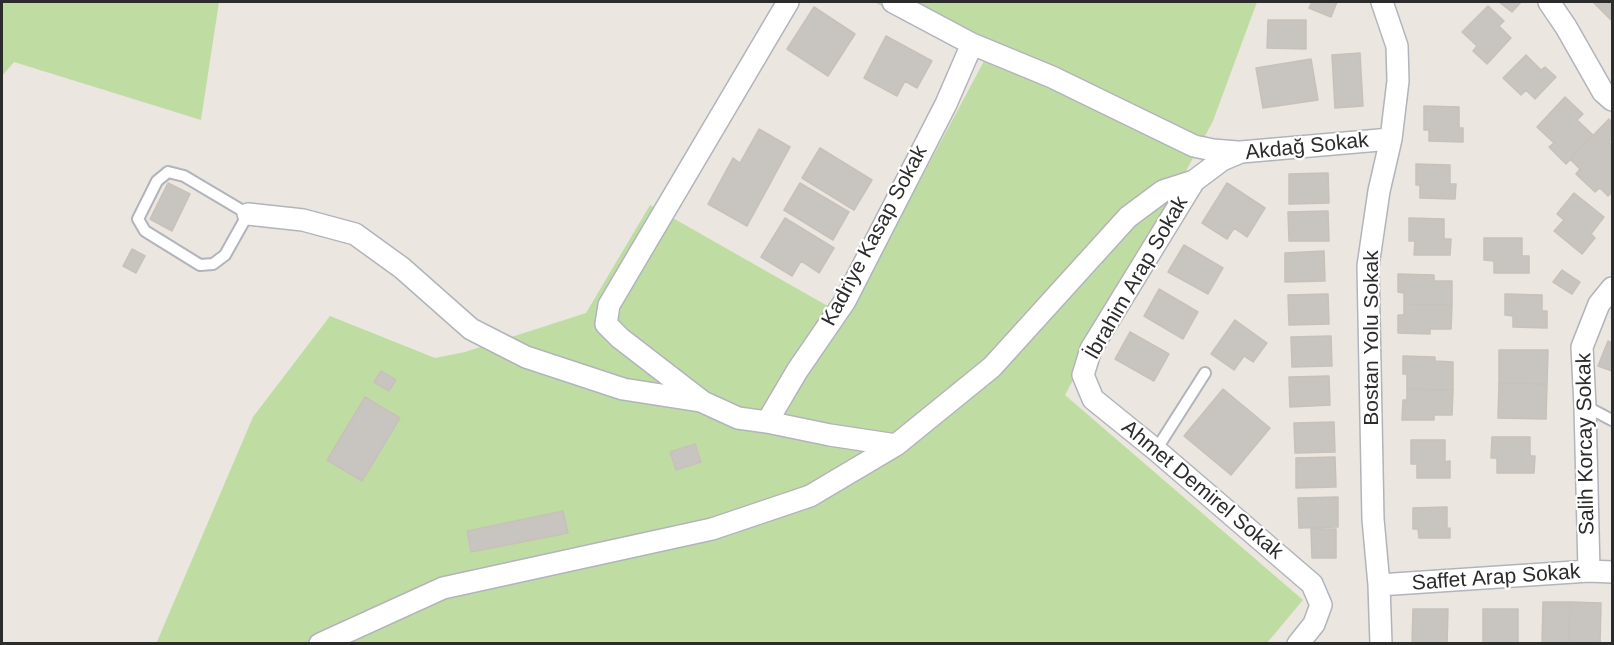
<!DOCTYPE html>
<meta charset="utf-8">
<style>
body{margin:0}
#map{position:relative;width:1614px;height:645px;overflow:hidden;background:#ece6e0;font-family:Helvetica,sans-serif}
canvas{display:block}
.frame{position:absolute;inset:0;border:3px solid #2c2c2c;pointer-events:none}
</style>
<div id="map">
<canvas width="1614" height="645"></canvas>
<div class="frame"></div>
</div>
<script>
const g = document.querySelector('canvas').getContext('2d');
g.lineJoin = 'round';
function paint(path, color) {
  g.fillStyle = color;
  g.fill(path, 'evenodd');
}
function stroke(path, color, width, dash) {
  g.strokeStyle = color;
  g.lineWidth = width;
  g.lineCap = dash ? 'butt' : 'round';
  g.setLineDash(dash || []);
  g.stroke(path);
}
function drawText(font, color, halo, rows, align = 'center') {
  g.font = font + ' Helvetica,sans-serif';
  g.lineWidth = 4.5;
  g.setLineDash([]);
  g.textBaseline = 'middle';
  g.strokeStyle = halo;
  g.fillStyle = color;
  for (const [text, x, y, turn = 0] of rows) {
    g.save();
    g.translate(x, y);
    g.rotate((+turn || 0) * Math.PI / 180);
    g.textAlign = isNaN(turn) ? turn : align;
    if (halo) g.strokeText(text, 0, 0);
    g.fillText(text, 0, 0);
    g.restore();
  }
}
const green = new Path2D(`
 M 2,2 L 219,2 L 201,120 L 14,62 L 2,76 Z
 M 874,2 L 1257,2 L 1213,121 L 1065,395 L 1303,600 L 1267,643 L 156,644 L 253,417 L 330,316 L 435,358 L 465,352 L 586,313 L 650,205 L 847,317 L 984,61 Z`);
const building = new Path2D(`
 M 1312,2 L 1337,2 L 1331,17 L 1309,8 Z
 M 1499,2 L 1521,2 L 1512,12 Z
 M 1593,2 L 1612,2 L 1612,21 Z
 M 1488,6 L 1504,21 L 1499,26 L 1511,38 L 1487,64 L 1473,51 L 1477,46 L 1462,32 Z
 M 814,7 L 855,34 L 828,76 L 787,49 Z
 M 1268,20 L 1306,20 L 1306,49 L 1267,48 Z
 M 886,36 L 932,61 L 917,88 L 905,81 L 897,96 L 864,78 Z
 M 1360,53 L 1363,106 L 1335,108 L 1332,55 Z
 M 1526,55 L 1541,70 L 1545,67 L 1556,77 L 1535,99 L 1526,90 L 1521,95 L 1503,78 Z
 M 1311,59 L 1318,100 L 1263,108 L 1256,68 Z
 M 1565,97 L 1583,114 L 1577,120 L 1593,135 L 1566,164 L 1549,147 L 1554,143 L 1537,127 Z
 M 1424,106 L 1459,107 L 1459,128 L 1463,128 L 1463,142 L 1429,141 L 1429,130 L 1424,130 Z
 M 1609,119 L 1612,123 L 1612,139 L 1609,142 L 1612,145 L 1612,192 L 1608,196 L 1600,188 L 1595,192 L 1576,174 L 1580,169 L 1570,159 Z
 M 759,129 L 790,147 L 747,226 L 708,204 L 733,158 L 740,163 Z
 M 820,148 L 872,180 L 854,210 L 802,178 Z
 M 1416,164 L 1450,165 L 1450,184 L 1456,184 L 1455,199 L 1420,198 L 1420,185 L 1416,185 Z
 M 1328,173 L 1329,203 L 1289,204 L 1289,174 Z
 M 168,183 L 190,194 L 172,231 L 150,219 Z
 M 800,183 L 849,212 L 833,240 L 784,210 Z
 M 1227,183 L 1265,208 L 1247,237 L 1234,228 L 1227,239 L 1202,223 Z
 M 1574,193 L 1604,217 L 1591,234 L 1595,238 L 1582,254 L 1554,231 L 1564,220 L 1557,214 Z
 M 1328,211 L 1329,241 L 1289,241 L 1288,212 Z
 M 785,218 L 834,248 L 819,273 L 801,261 L 792,276 L 761,257 Z
 M 1409,218 L 1444,219 L 1444,239 L 1451,239 L 1450,255 L 1414,255 L 1415,241 L 1409,241 Z
 M 1484,238 L 1522,238 L 1522,256 L 1529,256 L 1529,273 L 1494,273 L 1494,261 L 1484,260 Z
 M 1184,245 L 1223,268 L 1208,294 L 1168,272 Z
 M 132,249 L 145,256 L 136,273 L 123,266 Z
 M 1324,251 L 1325,281 L 1285,282 L 1285,253 Z
 M 1562,270 L 1580,282 L 1572,294 L 1553,282 Z
 M 1398,274 L 1434,275 L 1434,281 L 1452,281 L 1452,305 L 1404,304 L 1404,293 L 1398,292 Z
 M 1159,289 L 1198,312 L 1183,339 L 1144,316 Z
 M 1328,294 L 1329,324 L 1289,325 L 1288,295 Z
 M 1505,294 L 1542,295 L 1542,311 L 1547,311 L 1547,328 L 1513,327 L 1513,316 L 1505,315 Z
 M 1404,304 L 1452,305 L 1451,329 L 1430,329 L 1430,334 L 1398,333 L 1398,315 L 1404,315 Z
 M 1235,320 L 1267,343 L 1253,362 L 1244,356 L 1234,370 L 1211,354 Z
 M 1130,332 L 1169,354 L 1154,381 L 1115,359 Z
 M 1331,336 L 1332,366 L 1292,367 L 1291,337 Z
 M 1608,341 L 1612,343 L 1612,371 L 1598,366 Z
 M 1499,350 L 1548,350 L 1547,384 L 1499,383 Z
 M 1403,356 L 1435,357 L 1435,361 L 1453,362 L 1453,390 L 1407,389 L 1407,374 L 1403,374 Z
 M 381,371 L 396,380 L 389,391 L 374,382 Z
 M 1329,376 L 1330,405 L 1290,407 L 1289,377 Z
 M 1499,383 L 1547,384 L 1546,419 L 1498,418 Z
 M 1223,389 L 1270,428 L 1231,475 L 1184,436 Z
 M 1407,389 L 1453,390 L 1452,415 L 1434,415 L 1434,420 L 1402,420 L 1403,400 L 1407,400 Z
 M 365,397 L 400,418 L 362,481 L 327,460 Z
 M 1334,422 L 1335,452 L 1295,453 L 1294,423 Z
 M 1492,437 L 1530,437 L 1530,456 L 1535,456 L 1534,473 L 1497,473 L 1497,458 L 1491,458 Z
 M 1411,440 L 1445,440 L 1445,462 L 1450,461 L 1450,478 L 1417,478 L 1417,464 L 1411,464 Z
 M 695,444 L 701,462 L 676,470 L 670,452 Z
 M 1335,457 L 1336,487 L 1296,488 L 1296,458 Z
 M 1338,497 L 1338,527 L 1299,528 L 1298,498 Z
 M 1447,507 L 1447,529 L 1450,528 L 1450,538 L 1419,538 L 1418,529 L 1413,529 L 1413,508 Z
 M 563,511 L 568,533 L 471,552 L 467,531 Z
 M 1311,529 L 1336,529 L 1336,558 L 1312,558 Z
 M 1543,602 L 1570,602 L 1569,644 L 1542,644 Z
 M 1570,602 L 1601,603 L 1600,644 L 1569,644 Z
 M 1413,609 L 1448,609 L 1447,644 L 1412,644 Z
 M 1483,609 L 1518,609 L 1518,644 L 1483,644 Z`);
const service = new Path2D(`
 M 168,172 L 184,176 L 248,214 L 225,255 L 213,264 L 200,265 L 145,231 L 138,219 L 157,181 Z
 M 1585,406 L 1612,420
 M 1156,450 L 1205,373`);
const minor = new Path2D(`
 M 788,2 L 609,305 L 606,324 L 620,338 L 703,402 L 738,418 L 767,422 L 830,435 L 896,445
 M 893,2 L 972,44 L 1052,77 L 1194,146 L 1213,150 L 1237,152
 M 1549,2 L 1566,27 L 1603,92 L 1612,100
 M 1194,181 L 1091,349 L 1083,375 L 1093,399 L 1156,450 L 1312,584 L 1321,605 L 1314,624 L 1298,644
 M 248,214 L 303,220 L 355,234 L 402,268 L 471,329 L 526,357 L 623,389 L 700,401
 M 767,422 L 797,371 L 845,301 L 946,104 L 972,44
 M 1589,571 L 1585,406 L 1582,347 L 1599,304 L 1612,288
 M 1379,585 L 1589,571 L 1612,572
 M 320,644 L 443,588 L 712,529 L 810,496 L 896,445 L 992,367 L 1128,217 L 1163,191 L 1194,181 L 1222,160 L 1241,152 L 1391,139
 M 1381,644 L 1379,585 L 1373,519 L 1368,266 L 1379,191 L 1391,139 L 1398,81 L 1397,46 L 1382,2`);
const streetNames = [
 ["Akdağ Sokak",1307,147,-6],
 ["Kadriye Kasap Sokak",875,236,-62],
 ["İbrahim Arap Sokak",1137,278,-60],
 ["Bostan Yolu Sokak",1372,338,-90],
 ["Salih Korcay Sokak",1586,444,-91],
 ["Ahmet Demirel Sokak",1202,490,40],
 ["Saffet Arap Sokak",1496,578,-4]
];
paint(green, '#bfdda3');
paint(building, '#c8c4bf');
stroke(building, '#c8c1ba', 1.5);
stroke(service, '#b1b4bb', 14);
stroke(minor, '#b1b4bb', 24);
stroke(service, '#fff', 10);
stroke(minor, '#fff', 21);
drawText('21px', '#2c2c2c', '#fff', streetNames);
</script>
